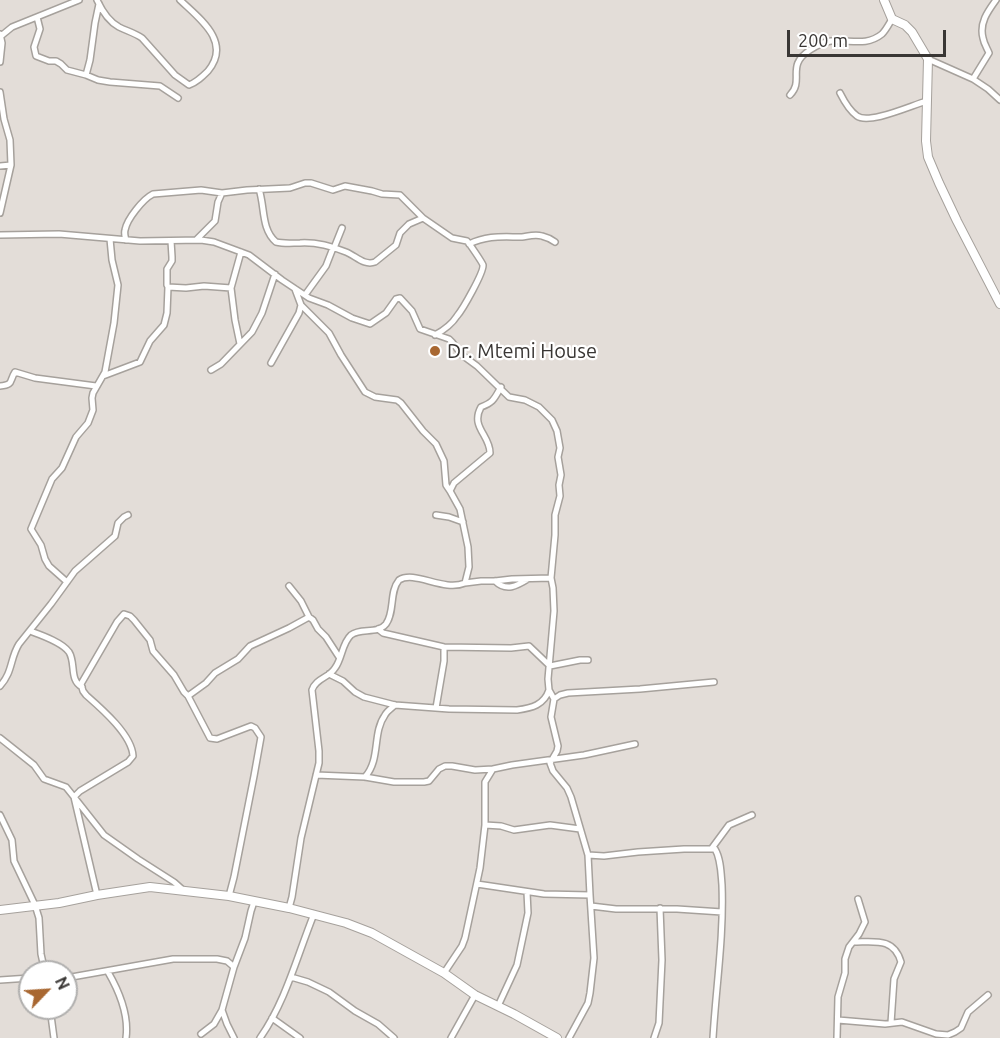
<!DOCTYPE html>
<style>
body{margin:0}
#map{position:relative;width:1000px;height:1038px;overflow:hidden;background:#e3ddd8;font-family:Ubuntu,sans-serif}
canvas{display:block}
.north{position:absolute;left:18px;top:960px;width:60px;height:60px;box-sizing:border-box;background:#fff;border:2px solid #b0afae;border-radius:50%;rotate:65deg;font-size:16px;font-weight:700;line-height:24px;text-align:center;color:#393634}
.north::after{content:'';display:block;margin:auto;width:21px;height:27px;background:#a86731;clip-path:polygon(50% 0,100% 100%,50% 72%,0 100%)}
.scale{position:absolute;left:787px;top:30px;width:159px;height:27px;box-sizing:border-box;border:3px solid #393634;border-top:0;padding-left:8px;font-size:18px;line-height:21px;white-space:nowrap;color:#393634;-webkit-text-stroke:4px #fff;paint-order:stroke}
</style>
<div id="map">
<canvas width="1000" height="1038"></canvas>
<div class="north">N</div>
<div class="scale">200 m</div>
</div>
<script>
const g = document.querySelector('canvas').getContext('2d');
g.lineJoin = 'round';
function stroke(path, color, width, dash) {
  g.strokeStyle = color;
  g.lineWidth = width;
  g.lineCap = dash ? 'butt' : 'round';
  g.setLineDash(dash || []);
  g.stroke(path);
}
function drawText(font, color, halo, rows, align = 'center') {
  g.font = font + ' Ubuntu,sans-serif';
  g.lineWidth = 4.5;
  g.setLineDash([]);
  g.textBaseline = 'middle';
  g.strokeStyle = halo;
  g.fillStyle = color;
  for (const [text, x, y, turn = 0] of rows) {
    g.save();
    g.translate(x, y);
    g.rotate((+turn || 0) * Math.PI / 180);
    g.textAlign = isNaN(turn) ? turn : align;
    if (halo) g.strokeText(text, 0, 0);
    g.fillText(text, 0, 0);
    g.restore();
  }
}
const street = new Path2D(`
 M 97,0 C 102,11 108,21 119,27 C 127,31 135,33 142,38 L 175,75 L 189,85 C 197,82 202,77 208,71 C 232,42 200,19 180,0
 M 99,4 L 95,23 L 90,60 L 86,75 L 98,80 L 110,82 L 160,86 L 178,98
 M 37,17 L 40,29 L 34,47 L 36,56 L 49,61 L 56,61 L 61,64 L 67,70 L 86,75
 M 1,36 L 12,27 L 79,0
 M 928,59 L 973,79 L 988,89 L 1000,100
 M 0,62 L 2,43 L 0,34
 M 973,79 L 989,53 C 987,48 984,44 983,38 C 979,23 988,11 996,0
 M 0,92 L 4,119 L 10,140 L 11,165 L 0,213
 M 840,93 C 844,101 850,111 857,116 C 869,125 912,105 927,101
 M 790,95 C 805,80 785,66 810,50 C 816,46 823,42 831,41 C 849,39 866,47 882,34 C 886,30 889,24 892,19
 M 0,166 L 11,165
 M 259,189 C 265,207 261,229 276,242 C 284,244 292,243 300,243 C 316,242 331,246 346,252 C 356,256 364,266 375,262 L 396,245 L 400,233 L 409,224 L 423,218 L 452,238 L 467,241 C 469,243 482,262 483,265 C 484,272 463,309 457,316 C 452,324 444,330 435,335
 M 0,235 L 59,234 L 140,241 L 201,240 L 214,242 L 249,255 L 282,280 L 309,298 L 328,305 L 352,318 L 370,324 L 386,313 L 396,299 L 400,298 L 412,311 L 420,329 L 449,339 L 452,342 L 462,355 L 477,366 L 509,397 L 525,400 L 539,407 L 552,420 L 557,431 L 560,448 L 558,457 L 561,475 L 559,485 L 560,496 L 555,515 L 555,535 L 551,578 L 553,588 L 554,611 L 548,679 L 549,690 L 554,699 L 551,717 L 558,746 L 557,751 L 550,763 L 553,771 L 567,788 L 571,797 L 588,855 L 590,895 L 594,958 L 590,993 L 588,1003 L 569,1038
 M 126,240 C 125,236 124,234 125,230 C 127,219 143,199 153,194 L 201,190 L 222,193
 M 196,240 L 215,221 L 218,202 L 222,193 L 247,190 L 290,188 L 305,183 L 311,183 L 333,190 L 345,186 L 372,191 L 382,194 L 400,195 L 423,218
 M 171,241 L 172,257 L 172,261 L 167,269 L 167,285 L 168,287 L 186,288 L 204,286 L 231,288
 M 469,244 C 488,235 502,237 522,237 C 529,236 535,234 542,236 C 546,237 551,239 555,242
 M 334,248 L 342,228
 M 295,289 L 301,305 L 329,333 L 341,355 L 365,392 L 375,397 L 397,400 L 401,403 L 423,431 L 436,444 L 444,461 L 446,485 L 450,491
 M 305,295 L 326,266 L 333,248
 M 240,344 L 235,320 L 231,288 L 241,252
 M 271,363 L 299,313 L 301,305
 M 211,370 L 221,364 L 252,332 L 262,313 L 275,274
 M 103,376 L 140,362 L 150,341 L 164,325 L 167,313 L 168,287
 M 0,386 C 14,385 9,381 15,372 L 35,378 L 96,386
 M 436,515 L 449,517 L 463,522
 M 495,581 C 506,592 517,586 528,579
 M 67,582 L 49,566 L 45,559 L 41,545 L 31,529 L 52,479 L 62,468 L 76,437 L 88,423 L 93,410 L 92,398 L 93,393 L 105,372 L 114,323 L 118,285 L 112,260 L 110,239
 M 465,583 L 481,581 L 495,581 L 512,579 L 551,578
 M 289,586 L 301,601 L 309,617 L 313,620 L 318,629 L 326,637 L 339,657
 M 378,629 L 383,633 L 444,647 L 511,648 L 529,646 L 550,666 L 580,660 L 588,660
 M 30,631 C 41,635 62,642 69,652 C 76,663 69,680 82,687
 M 329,674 L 343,681 L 355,692 L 364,697 L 395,705 L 449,709 L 517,710 C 532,708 544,705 549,690
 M 0,686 C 13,672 10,658 19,644 L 51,604 L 75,571 L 115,536 L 118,523 L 124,517 L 128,515
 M 188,696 L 206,683 L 215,673 L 238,659 L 250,646 L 289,628 L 309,617
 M 554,699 L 560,695 L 568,693 L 640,689 L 714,682
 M 436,708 L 444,661 L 444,647
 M 0,738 L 34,765 L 44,779 L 66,787 L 74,797 L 97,895
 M 316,775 L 365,777 L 394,782 L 424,782 L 429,781 L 439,769 L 445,766 L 452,766 L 475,770 L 493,769
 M 365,777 C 381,759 372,733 385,715 C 387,711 392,708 395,705
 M 0,815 L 12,840 L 14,861 L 35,905 L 39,918 L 41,954 L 45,972
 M 485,825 L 501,826 L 514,830 L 550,825 L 580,829
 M 712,848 L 729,825 L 752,815
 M 588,855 L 604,856 L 638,852 L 684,849 L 715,849 C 721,859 721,874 722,885 C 724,936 716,987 713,1038
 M 477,884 L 544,894 L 590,895
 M 183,890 L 174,882 L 138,859 L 104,835 L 74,797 L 80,791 L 128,762 L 133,756 C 132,735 102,709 86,695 L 83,691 L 81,684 L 117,622 L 124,614 L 130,616 L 134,620 L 150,640 L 153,651 L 174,675 L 184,692 L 188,696 L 210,738 L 217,739 L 251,726 L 255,728 L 261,737 L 254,776 L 234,877 L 229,896
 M 591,906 L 616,909 L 677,909 L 722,912
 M 289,908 L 292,897 L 301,838 L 319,763 L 319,751 L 312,690 C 316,678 329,678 335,668 C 342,659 342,643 351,635 C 361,627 377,635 386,624 C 395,612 389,592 399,580 C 415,570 443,592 465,583 L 469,567 L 468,547 L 460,509 L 450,491 L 454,483 L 490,453 C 490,435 470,427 481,407 C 494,402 494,399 501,387
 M 853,942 C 874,942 894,937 901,962 L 894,979 L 891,1023
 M 108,972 C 119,991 129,1016 126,1038
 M 444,973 L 462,946 L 465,938 L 480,868 L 485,825 L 485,782 L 493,769 L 512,765 L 584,755 L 635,744
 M 291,977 L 308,982 L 329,992 L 355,1011 L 378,1024 L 394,1038
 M 66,978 L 173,959 L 217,959 L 227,961 L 234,967
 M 0,980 L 30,978
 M 498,1006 L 517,965 L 528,913 L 527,892
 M 50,1008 L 54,1038
 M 222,1010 L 227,1024 L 234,1038
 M 272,1018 L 300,1038
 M 838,1020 L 885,1024 L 902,1022 L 936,1034 L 948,1035 L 955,1032 L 961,1028 L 968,1012 L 988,995
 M 201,1034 L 214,1024 L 222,1010 L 234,967 L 245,938 L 251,911 L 254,902
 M 260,1038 C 286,1001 297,956 314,914
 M 451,1038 L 475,995
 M 654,1038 L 659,1023 L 662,960 L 660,908
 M 837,1038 L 838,997 L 845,973 L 845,959 L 849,947 L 859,934 L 865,922 L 858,899`);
const secondary = new Path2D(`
 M 884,0 L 892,19 L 905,25 L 912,32 L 928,59 L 926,141 L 928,157 L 939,183 L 957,221 L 1000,304
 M 0,910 L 59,903 L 97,895 L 150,887 L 229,896 L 289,908 L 346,923 L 372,933 L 444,973 L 475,995 L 514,1014 L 557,1038`);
const markers = [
 [435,351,6,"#a86731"]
];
const poiNames = [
 ["Dr. Mtemi House",447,351]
];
stroke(street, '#a6a19c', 8);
stroke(secondary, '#a6a19c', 10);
stroke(street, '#fff', 5);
stroke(secondary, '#fff', 8);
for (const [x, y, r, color] of markers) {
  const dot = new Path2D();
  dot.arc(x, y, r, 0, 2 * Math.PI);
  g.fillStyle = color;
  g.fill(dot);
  stroke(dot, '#fff', 2);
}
drawText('20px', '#393634', '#fff', poiNames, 'left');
</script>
